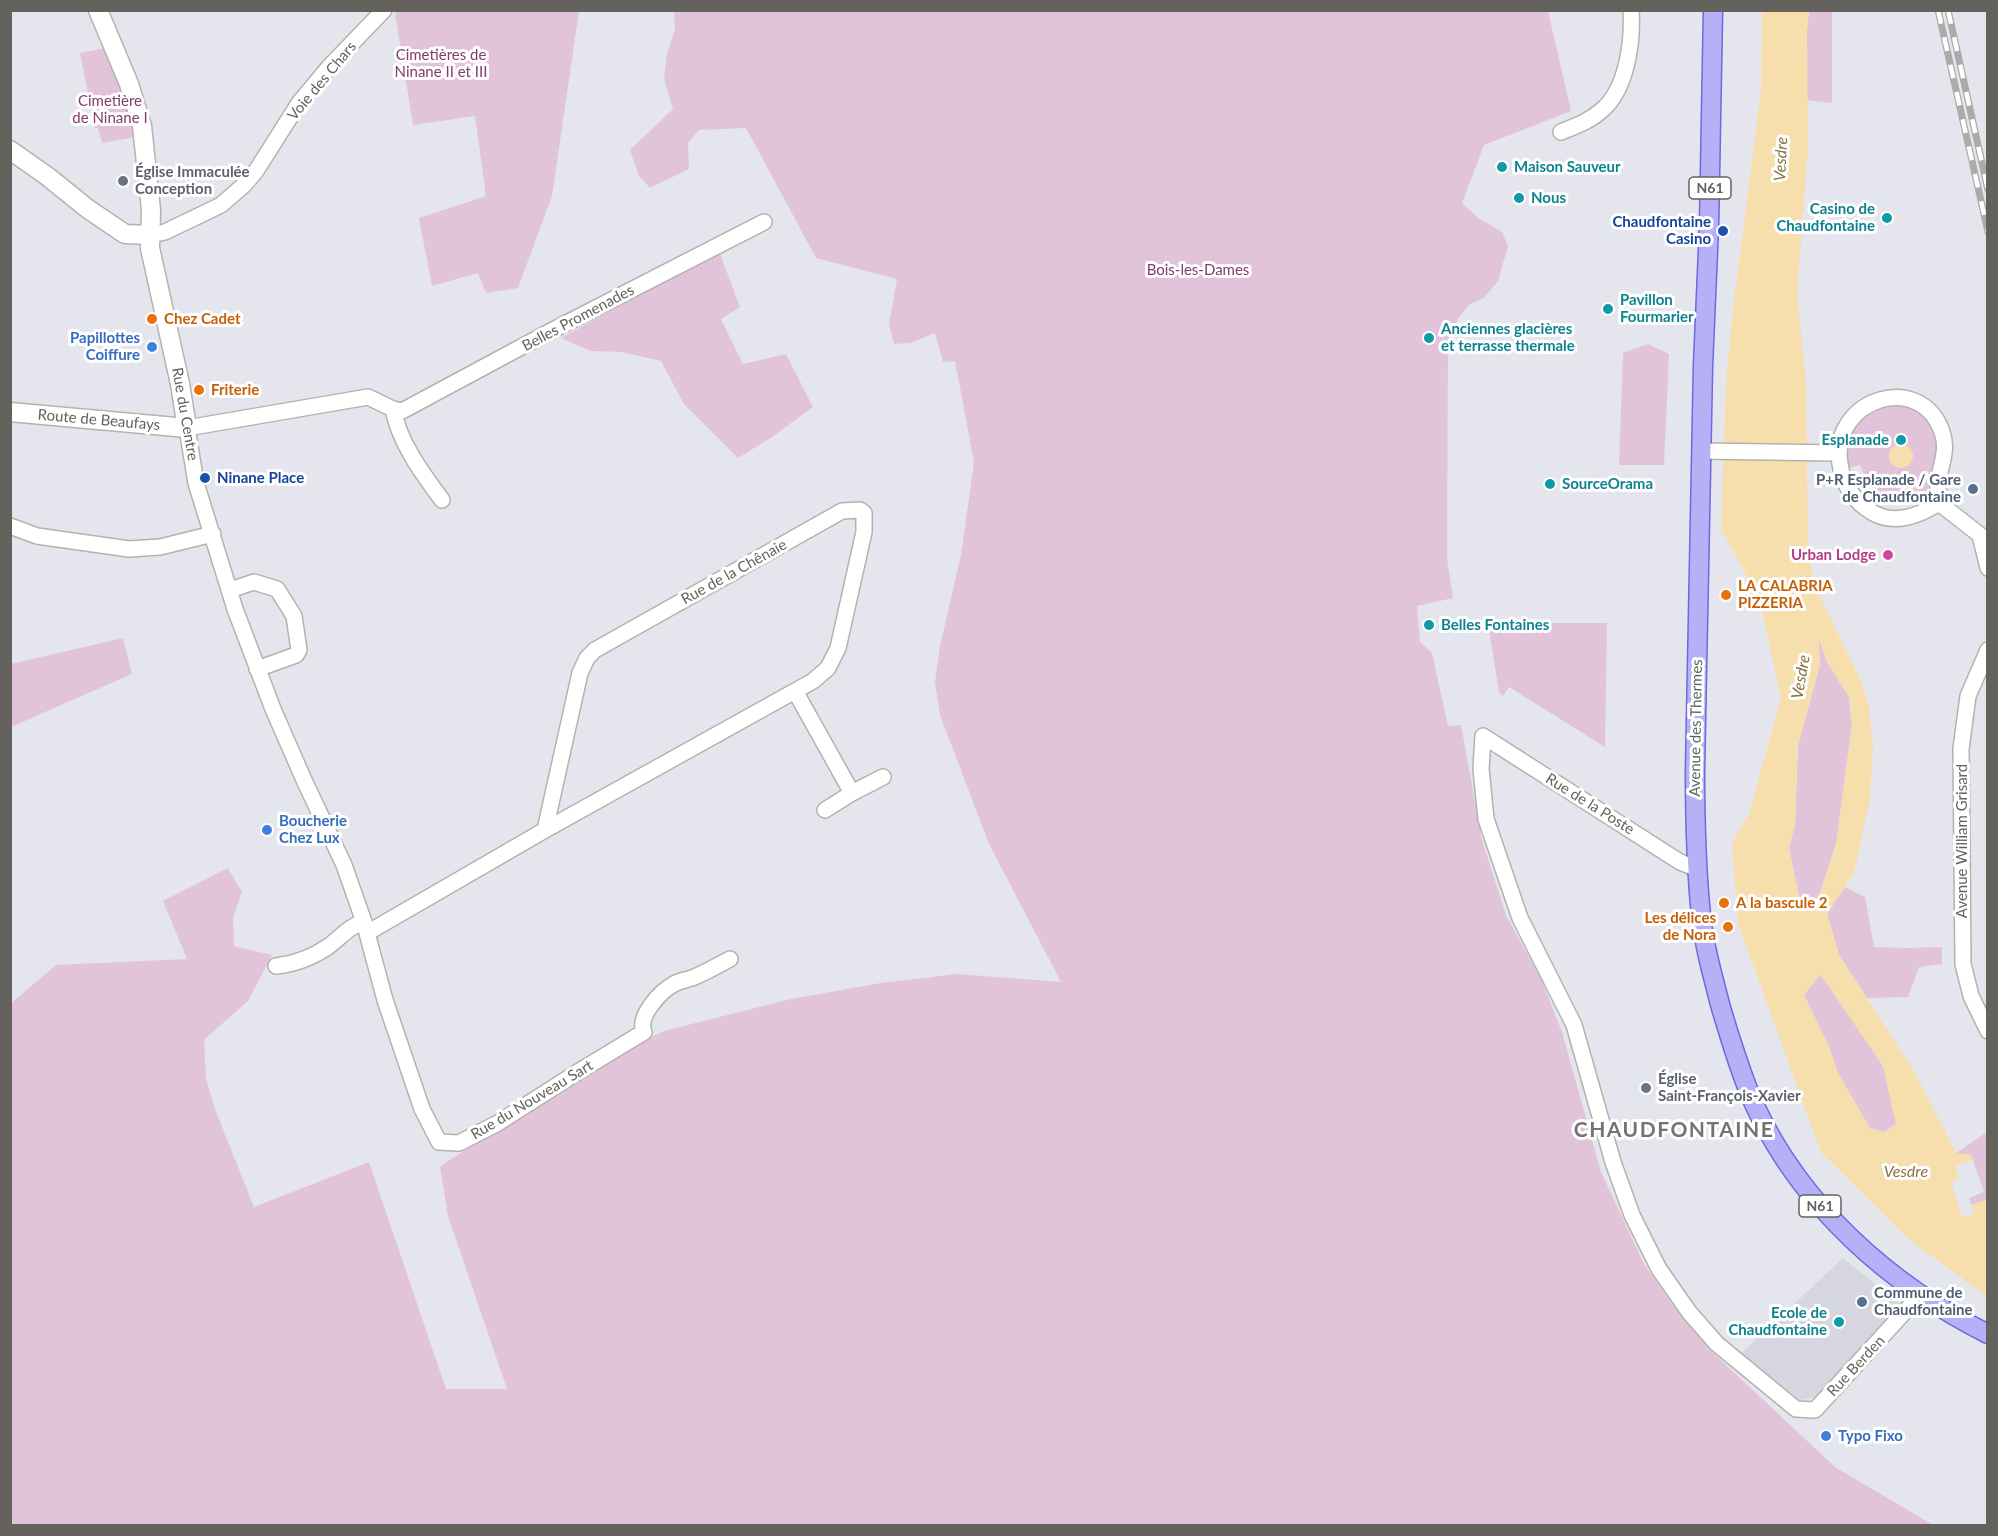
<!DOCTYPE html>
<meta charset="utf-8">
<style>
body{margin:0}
#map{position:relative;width:1998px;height:1536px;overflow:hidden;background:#e5e5ed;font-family:Lato,sans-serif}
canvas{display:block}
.frame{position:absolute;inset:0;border:12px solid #63625c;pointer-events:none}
</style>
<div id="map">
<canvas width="1998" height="1536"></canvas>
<div class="frame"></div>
</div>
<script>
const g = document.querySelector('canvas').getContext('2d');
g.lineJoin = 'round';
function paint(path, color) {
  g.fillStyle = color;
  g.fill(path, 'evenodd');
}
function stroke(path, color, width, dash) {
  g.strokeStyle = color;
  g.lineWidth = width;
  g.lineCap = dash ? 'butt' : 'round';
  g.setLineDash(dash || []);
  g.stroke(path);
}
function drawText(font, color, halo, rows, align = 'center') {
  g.font = font + ' Lato,sans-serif';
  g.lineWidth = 6;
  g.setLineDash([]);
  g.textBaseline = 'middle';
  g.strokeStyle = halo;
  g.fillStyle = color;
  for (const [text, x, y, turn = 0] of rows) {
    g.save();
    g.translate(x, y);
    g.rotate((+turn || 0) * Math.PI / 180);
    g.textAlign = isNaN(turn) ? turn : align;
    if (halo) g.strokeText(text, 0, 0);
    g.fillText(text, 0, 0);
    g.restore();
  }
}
const education = new Path2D(`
 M 1843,1258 L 1904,1307 L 1816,1397 L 1800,1400 L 1742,1353 Z`);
const green = new Path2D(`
 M 397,10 L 579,11 L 552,196 L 518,288 L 486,293 L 478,273 L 432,286 L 419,218 L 486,196 L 475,116 L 413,125 L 395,13 Z
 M 674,11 L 1548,11 L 1571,111 L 1484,145 L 1462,203 L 1477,217 L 1502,232 L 1508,246 L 1498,281 L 1484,298 L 1470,304 L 1459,317 L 1448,340 L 1447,558 L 1453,598 L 1417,606 L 1420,642 L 1432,653 L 1448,726 L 1461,725 L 1482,840 L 1506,915 L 1541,979 L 1562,1032 L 1601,1172 L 1644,1264 L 1673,1306 L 1710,1350 L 1835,1467 L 1933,1525 L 11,1525 L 10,1004 L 56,965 L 187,959 L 163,901 L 228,868 L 242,892 L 233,917 L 234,946 L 272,955 L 248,1001 L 204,1040 L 206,1079 L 216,1112 L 254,1207 L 369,1162 L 446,1389 L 507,1389 L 448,1216 L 440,1166 L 638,1043 L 664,1031 L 791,999 L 881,983 L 957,974 L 1061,982 L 989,844 L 940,715 L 935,682 L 940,646 L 961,555 L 974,462 L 955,361 L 943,362 L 935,333 L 910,343 L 894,344 L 889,324 L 897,279 L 816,258 L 746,128 L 699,130 L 688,143 L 689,169 L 650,188 L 639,176 L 630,150 L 673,109 L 664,79 L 667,54 L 675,29 Z
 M 1809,11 L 1832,11 L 1832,103 L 1807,100 L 1807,30 Z
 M 106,48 L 124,91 L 135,137 L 102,143 L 98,128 L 95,128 L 80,53 Z
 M 719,251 L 740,307 L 721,319 L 743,364 L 786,354 L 813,407 L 772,437 L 738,458 L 684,404 L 661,361 L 622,352 L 591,351 L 561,338 Z
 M 1648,344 L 1669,354 L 1664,465 L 1619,465 L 1623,353 Z
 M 1906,404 L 1931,421 L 1939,437 L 1932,493 L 1927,502 L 1921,492 C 1893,506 1870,495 1860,465 L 1845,469 L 1848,433 L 1869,408 Z
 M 1488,623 L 1607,623 L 1605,747 L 1509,687 L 1503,696 L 1499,692 Z
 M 1818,636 L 1827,662 L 1849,697 L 1852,725 L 1836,844 L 1814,911 L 1802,909 L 1789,849 L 1795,824 L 1798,746 L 1820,664 Z
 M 123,638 L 132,674 L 11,727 L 11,664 Z
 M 1845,887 L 1865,897 L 1874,947 L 1907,948 L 1942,947 L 1942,964 L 1919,967 L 1908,997 L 1867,998 L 1839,955 L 1827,914 Z
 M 1821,973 L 1883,1066 L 1896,1124 L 1884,1132 L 1870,1129 L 1838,1073 L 1829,1047 L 1804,995 Z
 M 1987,1132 L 1987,1203 L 1986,1200 L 1971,1205 L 1969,1198 L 1984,1192 L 1971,1155 L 1956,1153 Z`);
const water = new Path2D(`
 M 1762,11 L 1809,11 L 1807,30 L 1808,148 L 1797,294 L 1806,381 L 1808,551 L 1815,586 L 1861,681 L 1869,707 L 1873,747 L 1870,799 L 1854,873 L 1827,914 L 1839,955 L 1914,1071 L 1956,1153 L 1971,1155 L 1973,1160 L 1955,1166 L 1959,1179 L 1951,1182 L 1962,1217 L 1974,1214 L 1971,1205 L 1987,1200 L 1987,1296 L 1912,1242 L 1821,1153 L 1738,923 L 1732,842 L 1749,814 L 1781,698 L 1759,598 L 1721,529 L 1726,385 L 1733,309 L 1761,90 ZM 1819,637 L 1827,662 L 1849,697 L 1852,725 L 1836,844 L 1814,911 L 1802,909 L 1789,849 L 1795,824 L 1798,746 L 1820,664 ZM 1820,974 L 1883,1066 L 1896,1124 L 1884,1132 L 1870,1128 L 1838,1073 L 1829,1047 L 1804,995 Z
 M1889 456a12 12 0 1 1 24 0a12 12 0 1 1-24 0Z`);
const minor = new Path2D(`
 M 1561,132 C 1576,126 1590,121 1602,110 C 1627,89 1633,41 1631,10
 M 150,235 L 165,232 L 221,205 L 244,185 L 256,171 L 299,103 L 329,67 L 384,10
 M 393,409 C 399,442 422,473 442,500
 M 1701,451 L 1838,453
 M 1939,503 C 1917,517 1891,527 1867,509 C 1852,498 1843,483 1840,464 C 1829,399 1923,368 1943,435 C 1948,453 1939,468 1938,485 C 1938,491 1939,497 1939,503 L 1980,535
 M 10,526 L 37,536 L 129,549 L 160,547 L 213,534
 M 1980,535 L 1988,568
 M 230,590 L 254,582 L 277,589 L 294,616 L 299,650 L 296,655 L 257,669
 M 1988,650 L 1968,696 L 1961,749 L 1963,964 L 1971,996 L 1988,1031
 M 795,691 L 852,793
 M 825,810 L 852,793 L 883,777
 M 1698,869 L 1680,862 L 1483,736 L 1481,769 L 1486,819 L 1520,918 L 1574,1025 L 1613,1162 L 1632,1215 L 1659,1269 L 1689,1312 L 1717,1344 L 1796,1409 L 1815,1410 L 1920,1295
 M 367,933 L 545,830 L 813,681 L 828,668 L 838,648 L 864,532 L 864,513 L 860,510 L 842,511 L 595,650 L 587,658 L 580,673 L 545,830
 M 730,959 C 718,965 705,973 692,978 C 686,980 679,981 674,984 C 661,991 637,1016 644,1032 L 573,1075 L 498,1123 L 459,1143 L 439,1142 L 422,1109 L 385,1000 L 364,922 L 344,865 L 304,780 L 273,709 L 235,609 L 196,483 L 187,428 L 368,397 L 393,409 L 402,411 L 551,331 L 764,222
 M 276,966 C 295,964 313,957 329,946 C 341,937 349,926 364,922`);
const tertiary = new Path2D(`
 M 10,150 L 47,176 L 88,209 L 125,234 L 150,235
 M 10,412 L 187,428 L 180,384 L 150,248 L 151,210 L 142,126 L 129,84 L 98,10`);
const primary = new Path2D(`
 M 1713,10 L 1709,227 L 1703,366 L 1695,770 C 1695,818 1696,867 1701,915 C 1704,946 1713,977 1721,1008 C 1731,1041 1741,1075 1755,1106 C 1802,1207 1890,1285 1988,1334`);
const rail = new Path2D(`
 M 1938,10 L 1988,232
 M 1948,10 L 1988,190`);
const markers = [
 [1502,167,6,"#0f9aa8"],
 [123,181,6,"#6b7280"],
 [1519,198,6,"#0f9aa8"],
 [1887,218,6,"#0f9aa8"],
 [1723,231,6,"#1a4fb4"],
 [1608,309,6,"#0f9aa8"],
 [152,319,6,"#e8710a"],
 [1429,338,6,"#0f9aa8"],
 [152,347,6,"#3f7fe0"],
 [199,390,6,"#e8710a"],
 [1901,440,6,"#0f9aa8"],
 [205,478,6,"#1a4fb4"],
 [1550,484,6,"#0f9aa8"],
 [1973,489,6,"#5c6f8a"],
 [1888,555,6,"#d1479c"],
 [1726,595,6,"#e8710a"],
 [1429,625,6,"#0f9aa8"],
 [267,830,6,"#3f7fe0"],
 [1724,903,6,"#e8710a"],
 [1728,927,6,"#e8710a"],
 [1646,1088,6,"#6b7280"],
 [1862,1302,6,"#5c6f8a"],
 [1839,1322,6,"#0f9aa8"],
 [1826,1436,6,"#3f7fe0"]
];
const shields = [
 [1710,188,42],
 [1820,1206,42]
];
const shieldNames = [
 ["N61",1710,188],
 ["N61",1820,1206]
];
const parkNames = [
 ["Cimetières de",441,55],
 ["Ninane II et III",441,72],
 ["Cimetière",110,101],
 ["de Ninane I",110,118],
 ["Bois-les-Dames",1198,270]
];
const streetNames = [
 ["Voie des Chars",322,81,-50],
 ["Belles Promenades",578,318,-28],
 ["Rue du Centre",185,414,80],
 ["Route de Beaufays",99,420,5],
 ["Rue de la Chênaie",734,572,-29],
 ["Avenue des Thermes",1696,728,-89],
 ["Rue de la Poste",1590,804,32],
 ["Avenue William Grisard",1962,841,-90],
 ["Rue du Nouveau Sart",532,1100,-31],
 ["Rue Berden",1856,1366,-47]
];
const cultureNames = [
 ["Maison Sauveur",1514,167],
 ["Nous",1531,198],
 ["Casino de",1875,209,"right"],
 ["Chaudfontaine",1875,226,"right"],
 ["Pavillon",1620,300],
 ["Fourmarier",1620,317],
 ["Anciennes glacières",1441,329],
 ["et terrasse thermale",1441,346],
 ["Esplanade",1889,440,"right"],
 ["SourceOrama",1562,484],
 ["Belles Fontaines",1441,625],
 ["Ecole de",1827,1313,"right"],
 ["Chaudfontaine",1827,1330,"right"]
];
const worshipNames = [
 ["Église Immaculée",135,172],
 ["Conception",135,189],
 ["Église",1658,1079],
 ["Saint-François-Xavier",1658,1096]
];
const transitNames = [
 ["Chaudfontaine",1711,222],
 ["Casino",1711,239],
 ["Ninane Place",217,478,"left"]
];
const foodNames = [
 ["Chez Cadet",164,319],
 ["Friterie",211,390],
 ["LA CALABRIA",1738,586],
 ["PIZZERIA",1738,603],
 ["A la bascule 2",1736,903],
 ["Les délices",1716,918,"right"],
 ["de Nora",1716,935,"right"]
];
const shopNames = [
 ["Papillottes",140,338,"right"],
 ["Coiffure",140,355,"right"],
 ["Boucherie",279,821],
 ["Chez Lux",279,838],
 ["Typo Fixo",1838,1436]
];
const serviceNames = [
 ["P+R Esplanade / Gare",1961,480],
 ["de Chaudfontaine",1961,497],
 ["Commune de",1874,1293,"left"],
 ["Chaudfontaine",1874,1310,"left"]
];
const hotelNames = [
 ["Urban Lodge",1876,555]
];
const waterNames = [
 ["Vesdre",1781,159,-87],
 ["Vesdre",1801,677,-80],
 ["Vesdre",1906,1172]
];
const districtNames = [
 ["CHAUDFONTAINE",1674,1130]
];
paint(education, '#d6d6e0');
paint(green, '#e2c4da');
paint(water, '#f6dfac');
stroke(minor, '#b3b3ad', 18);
stroke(tertiary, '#b3b3ad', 21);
stroke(primary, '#686be3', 21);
stroke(minor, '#fff', 15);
stroke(tertiary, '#fff', 18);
stroke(primary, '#b7b0f7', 18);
stroke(rail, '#acabaa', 7);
stroke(rail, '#fff', 4.5, [14]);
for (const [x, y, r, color] of markers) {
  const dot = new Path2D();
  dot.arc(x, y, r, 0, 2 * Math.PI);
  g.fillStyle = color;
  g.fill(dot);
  stroke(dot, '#fff', 2);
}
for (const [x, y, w] of shields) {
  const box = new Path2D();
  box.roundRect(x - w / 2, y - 11, w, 22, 4.5);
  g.fillStyle = '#fff';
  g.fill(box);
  stroke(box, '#63625c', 1.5);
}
drawText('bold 14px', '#63625c', null, shieldNames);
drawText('15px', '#813e6d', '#fff', parkNames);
drawText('15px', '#63625c', '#fff', streetNames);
drawText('bold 15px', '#0d838f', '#fff', cultureNames, 'left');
drawText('bold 15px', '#5b616d', '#fff', worshipNames, 'left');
drawText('bold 15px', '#164399', '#fff', transitNames, 'right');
drawText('bold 15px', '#c56008', '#fff', foodNames, 'left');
drawText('bold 15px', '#366cbe', '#fff', shopNames, 'left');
drawText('bold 15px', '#4e5e75', '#fff', serviceNames, 'right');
drawText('bold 15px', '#b23c85', '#fff', hotelNames, 'right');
drawText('italic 16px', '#85743e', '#fff', waterNames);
g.letterSpacing = '1.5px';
drawText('bold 21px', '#75736e', '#fff', districtNames);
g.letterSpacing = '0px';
</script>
